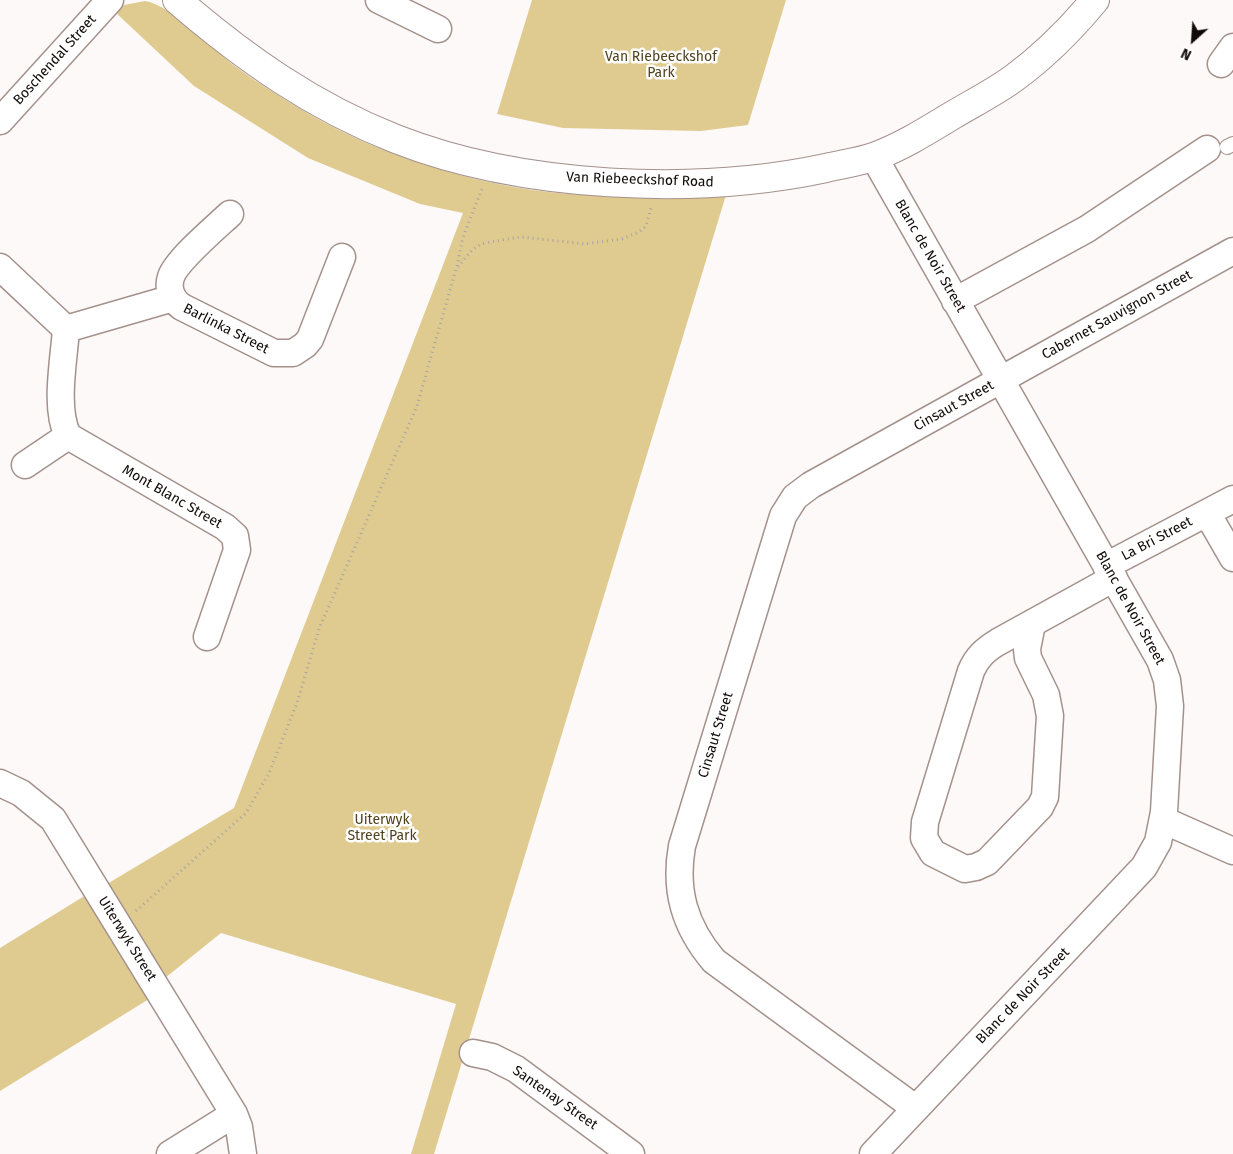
<!DOCTYPE html>
<style>
body{margin:0}
#map{position:relative;width:1233px;height:1154px;overflow:hidden;background:#fdf9f8;font-family:"Fira Sans",sans-serif}
canvas{display:block}
.north{position:absolute;left:1168px;top:15px;width:50px;height:50px;-webkit-text-stroke:4px #fff;paint-order:stroke;rotate:206deg;font-size:14px;font-weight:700;line-height:20px;text-align:center;color:#110a09}
.north::after{content:'';display:block;margin:auto;width:18px;height:22px;background:#110a09;clip-path:polygon(50% 0,100% 100%,50% 72%,0 100%)}
</style>
<div id="map">
<canvas width="1233" height="1154"></canvas>
<div class="north">N</div>
</div>
<script>
const g = document.querySelector('canvas').getContext('2d');
g.lineJoin = 'round';
function paint(path, color) {
  g.fillStyle = color;
  g.fill(path, 'evenodd');
}
function stroke(path, color, width, dash) {
  g.strokeStyle = color;
  g.lineWidth = width;
  g.lineCap = dash ? 'butt' : 'round';
  g.setLineDash(dash || []);
  g.stroke(path);
}
function drawText(font, color, halo, rows, align = 'center') {
  g.font = font + ' "Fira Sans",sans-serif';
  g.lineWidth = 5;
  g.setLineDash([]);
  g.textBaseline = 'middle';
  g.strokeStyle = halo;
  g.fillStyle = color;
  for (const [text, x, y, turn = 0] of rows) {
    g.save();
    g.translate(x, y);
    g.rotate((+turn || 0) * Math.PI / 180);
    g.textAlign = isNaN(turn) ? turn : align;
    if (halo) g.strokeText(text, 0, 0);
    g.fillText(text, 0, 0);
    g.restore();
  }
}
const green = new Path2D(`
 M 532,0 L 786,0 L 748,125 L 701,131 L 563,128 L 497,114 Z
 M 145,1 C 173,6 211,48 236,67 C 259,84 284,99 309,114 C 388,160 494,191 586,195 C 632,197 679,195 726,195 L 434,1154 L 411,1154 L 456,1004 L 221,933 L 165,978 L 107,884 L 234,808 L 463,213 L 420,204 L 308,158 L 194,86 L 115,12 L 124,5 Z
 M 86,895 L 149,999 L 0,1091 L 0,948 Z`);
const path = new Path2D(`
 M 457,266 L 463,237 L 482,189
 M 136,911 L 246,813 L 269,773 L 297,703 L 319,629 L 417,406 L 456,269 L 472,250 L 481,244 L 501,240 L 522,237 L 585,244 L 622,239 L 639,232 L 646,226 L 651,208`);
const service = new Path2D(`
 M 1227,147 L 1233,144`);
const minor = new Path2D(`
 M 379,0 L 438,29
 M 1221,64 L 1233,47
 M 0,121 L 110,0
 M 230,214 C 216,227 176,261 171,277 C 167,289 172,300 182,307 L 274,353 L 293,353 L 305,345 L 310,339 L 342,257
 M 0,267 L 66,329
 M 955,301 L 1087,229 L 1207,149
 M 66,329 C 64,360 54,408 68,436 L 225,527 L 235,536 L 237,550 L 207,637
 M 66,329 L 173,298
 M 25,465 L 68,436
 M 1207,513 L 1233,558
 M 1106,566 L 1233,499
 M 1032,624 L 1027,649 L 1028,658 L 1046,695 L 1050,716 L 1045,797 L 1040,807 L 987,862 L 976,867 L 965,869 L 933,853 L 924,838 L 925,822 L 971,671 C 977,657 985,650 998,642 L 1114,578
 M 0,783 L 21,793 L 53,819 L 234,1114 L 239,1127 L 243,1154
 M 1163,820 L 1233,851
 M 473,1053 L 492,1057 L 516,1069 L 631,1154
 M 915,1108 L 714,961 C 685,927 674,891 682,846 L 783,516 L 795,497 L 811,485 L 1233,251
 M 170,1154 L 234,1114
 M 873,1154 L 1144,867 L 1158,842 L 1164,812 L 1170,706 L 1167,680 L 1160,660 L 874,157`);
const tertiary = new Path2D(`
 M 177,0 C 244,58 314,107 396,139 C 521,188 695,196 826,168 C 842,164 860,162 876,156 C 903,146 928,130 953,115 C 973,103 995,92 1014,78 C 1044,56 1071,29 1095,0`);
const parkNames = [
 ["Van Riebeeckshof",661,57],
 ["Park",661,73],
 ["Uiterwyk",382,820],
 ["Street Park",382,836]
];
const streetNames = [
 ["Boschendal Street",55,60,-48],
 ["Van Riebeeckshof Road",640,180,2],
 ["Blanc de Noir Street",930,256,60],
 ["Cabernet Sauvignon Street",1117,315,-29],
 ["Barlinka Street",226,329,27],
 ["Cinsaut Street",954,406,-29],
 ["Mont Blanc Street",172,497,30],
 ["La Bri Street",1157,539,-28],
 ["Blanc de Noir Street",1130,608,61],
 ["Cinsaut Street",716,735,-73],
 ["Uiterwyk Street",127,939,58],
 ["Blanc de Noir Street",1023,996,-46],
 ["Santenay Street",555,1098,35]
];
paint(green, '#dfcb90');
stroke(service, '#a4918c', 16);
stroke(minor, '#a4918c', 29);
stroke(tertiary, '#a4918c', 30);
stroke(path, '#a8a3a2', 3, [1, 4]);
stroke(service, '#fff', 14);
stroke(minor, '#fff', 26);
stroke(tertiary, '#fff', 28);
drawText('14px', '#4f421d', '#fff', parkNames);
drawText('14px', '#110a09', '#fff', streetNames);
</script>
